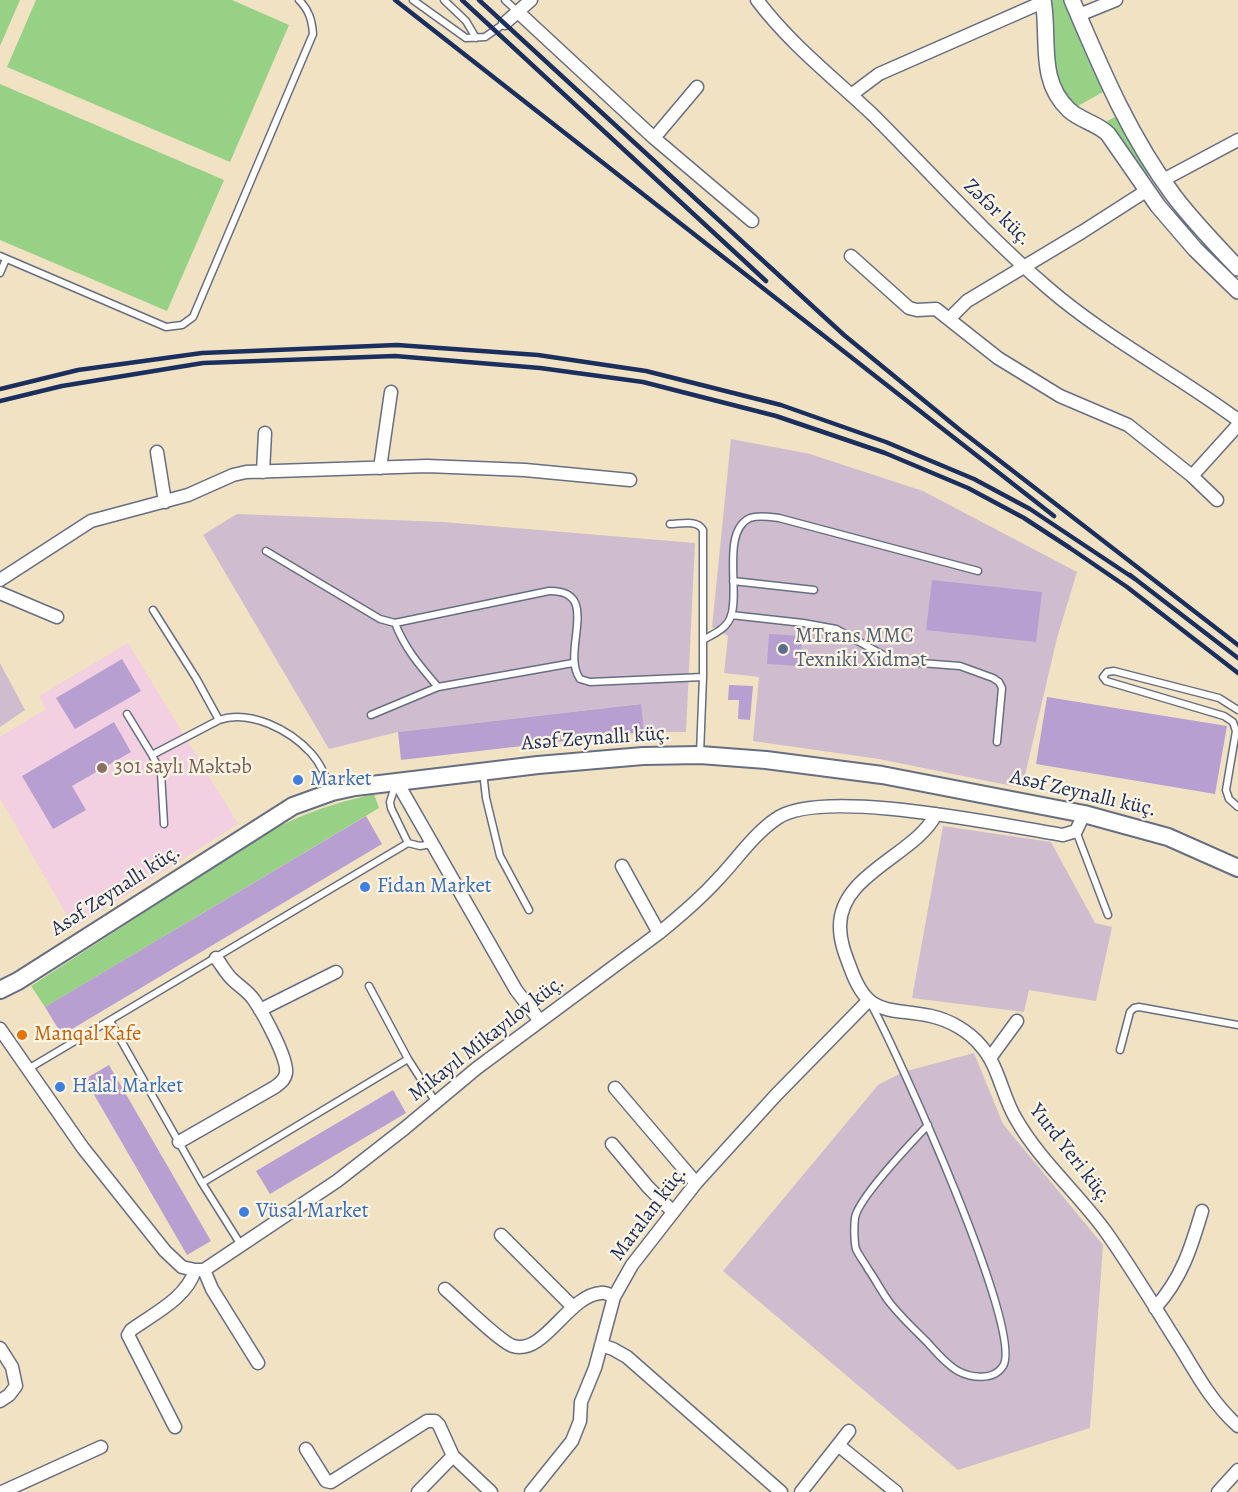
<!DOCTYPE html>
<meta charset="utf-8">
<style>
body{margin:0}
canvas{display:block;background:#f1e2c3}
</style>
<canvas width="1238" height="1492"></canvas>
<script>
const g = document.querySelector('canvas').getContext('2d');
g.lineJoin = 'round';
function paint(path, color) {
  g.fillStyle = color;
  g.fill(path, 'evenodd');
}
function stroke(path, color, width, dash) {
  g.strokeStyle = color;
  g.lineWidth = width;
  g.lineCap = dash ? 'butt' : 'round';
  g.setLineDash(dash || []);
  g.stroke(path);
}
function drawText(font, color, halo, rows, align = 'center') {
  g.font = font + ' Alegreya,serif';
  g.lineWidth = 4.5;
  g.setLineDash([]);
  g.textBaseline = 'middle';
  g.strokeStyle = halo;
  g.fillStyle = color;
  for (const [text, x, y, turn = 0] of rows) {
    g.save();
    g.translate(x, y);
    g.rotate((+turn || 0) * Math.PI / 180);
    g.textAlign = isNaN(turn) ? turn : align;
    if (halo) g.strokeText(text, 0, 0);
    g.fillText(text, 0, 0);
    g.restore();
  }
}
const built = new Path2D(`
 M 128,643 L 238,824 L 74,928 L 0,798 L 0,737 L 46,709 L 39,696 Z`);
const industrial = new Path2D(`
 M 731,439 L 810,454 L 923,491 L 1077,572 L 1057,638 L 1022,788 L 879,759 L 753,741 L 759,677 L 724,673 L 728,636 L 712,627 Z
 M 237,514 L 443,522 L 695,543 L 686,732 L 644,732 L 640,704 L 398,732 L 329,749 L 203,535 Z
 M 0,663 L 25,710 L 0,727 Z
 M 943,826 L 1051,842 L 1095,923 L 1112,927 L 1096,1001 L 1029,990 L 1024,1012 L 912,998 Z
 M 974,1053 L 1003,1124 L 1103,1245 L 1090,1428 L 958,1470 L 723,1271 L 878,1085 L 903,1072 Z`);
const green = new Path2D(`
 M 0,0 L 20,0 L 0,46 Z
 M 36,0 L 232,0 L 289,25 L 230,162 L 7,67 Z
 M 1050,0 L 1064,0 L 1103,92 L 1076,107 C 1038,71 1063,42 1050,0 Z
 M 0,84 L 224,180 L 167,311 L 0,240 Z
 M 1117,116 L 1151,174 L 1144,178 L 1107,121 Z
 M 374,794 L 379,808 L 45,1007 L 31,986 L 267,833 C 305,812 332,804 374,794 Z`);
const building = new Path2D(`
 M 932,580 L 1042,592 L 1036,642 L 926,630 Z
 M 769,634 L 802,636 L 800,666 L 767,664 Z
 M 122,659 L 141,691 L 75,729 L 56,698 Z
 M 729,685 L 753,686 L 750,720 L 738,719 L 739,700 L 728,700 Z
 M 1047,697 L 1227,726 L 1215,794 L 1036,764 Z
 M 641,704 L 644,732 L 401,760 L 398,732 Z
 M 114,722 L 131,752 L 72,786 L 86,810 L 53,829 L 22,776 Z
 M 366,816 L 382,844 L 62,1035 L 45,1007 Z
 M 109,1065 L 211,1241 L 187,1255 L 85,1079 Z
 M 393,1090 L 406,1113 L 270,1194 L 256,1171 Z`);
const service = new Path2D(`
 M 413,0 L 466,38 L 485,37 L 505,23
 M 444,0 L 466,21 L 476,38
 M 505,0 L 518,12
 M 0,256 L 166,327 L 182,325 L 193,317 L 313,34 C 312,20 309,10 299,0
 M 0,273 L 6,259
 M 670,524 C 680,524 697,519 703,530 L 703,677 L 700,754
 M 266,551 L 380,619 L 395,623 L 549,591 C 603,590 560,651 580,679 L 590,682 L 703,677
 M 733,581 L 814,590
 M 153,610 L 196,678 L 219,720
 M 731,615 L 803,623 L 836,629 L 894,661 L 960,666 L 993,678 L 999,682 L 1002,688 L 997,742
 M 395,623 C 405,649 420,666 438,687
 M 703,640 C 713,634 727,629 731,616 C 740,591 721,531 750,518 C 759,515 770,517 779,518 L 978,571
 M 1238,710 L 1219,698 L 1114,671 L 1107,672 L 1103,677 L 1106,681 L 1224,716 L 1233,722 L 1236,731 L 1226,790 L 1229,799 L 1238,807
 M 127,714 L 152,755 L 161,773 L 164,824
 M 371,715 L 438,687 L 573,663
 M 152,755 L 219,720 C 250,709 290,730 311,753 C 321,764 326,777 331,791
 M 483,772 L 486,798 L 500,856 L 529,910
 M 395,786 L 390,802 L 391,808 L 408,843
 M 1076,831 L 1108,915
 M 369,986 L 408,1059 L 435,1101
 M 872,1006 C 896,1050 1025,1332 1003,1366 C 994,1381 971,1378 958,1371 C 947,1365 936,1352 928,1343 C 915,1330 901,1317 890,1303 C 882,1293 876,1280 868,1269 C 865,1263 859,1256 856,1249 C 854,1242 854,1225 855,1218 C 858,1198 912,1142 928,1125
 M 110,1021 L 202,1183 L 241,1245
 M 1120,1050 L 1130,1012 L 1134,1008 L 1139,1007 L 1238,1025
 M 28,1069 L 408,843 L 420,846 L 431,844
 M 202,1183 L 408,1059`);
const minor = new Path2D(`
 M 757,0 C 791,45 833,77 873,115 C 931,173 985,234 1048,288 C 1106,338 1176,374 1238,420
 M 518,12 L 654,138 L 752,221
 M 1079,15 L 1116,0
 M 505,23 L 531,0
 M 851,95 L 879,74 L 1043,2
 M 654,138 L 697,87
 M 1163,180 L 1238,140
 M 851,256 L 909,308 L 917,310 L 936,309 L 998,358 L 1060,396 L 1128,425 L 1192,476 L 1238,425
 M 949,319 L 967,301 L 1082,232 L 1146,191
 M 157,452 L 165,502
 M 380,468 L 391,392
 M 263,472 L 265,433
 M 1192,476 L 1217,500
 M 0,580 L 91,521 L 188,495 L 233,475 L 246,472 L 427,466 L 525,470 L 630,480
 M 0,593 L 57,617
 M 397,782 L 516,990 L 540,1021
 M 936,814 C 916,855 839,874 840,927 C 840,941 845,954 850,967 C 868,1018 887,1007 931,1016 C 949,1020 969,1031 981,1046 C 999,1066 1002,1096 1016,1119 C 1040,1161 1078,1193 1106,1232 C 1133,1270 1157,1311 1182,1350 C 1198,1377 1214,1405 1238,1426
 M 622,866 L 659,933
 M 260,1010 L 336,972
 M 0,1029 L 83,1148 L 165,1251 L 182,1267 L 195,1270 L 204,1270 L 337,1181 L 405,1128 L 477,1068 L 659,933 C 680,916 701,898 719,878 C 737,859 754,834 776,819 C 820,786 1005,826 1063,835 L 1076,831 L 1084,814
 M 990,1058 L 1017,1021
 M 615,1088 L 696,1183
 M 179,1142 L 275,1087 C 280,1083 285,1080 286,1073 C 288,1058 263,1013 254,1000 C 248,991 240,987 233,980 C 226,974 222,965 216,958
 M 612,1144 L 648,1187 L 673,1212
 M 501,1235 L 573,1307
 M 204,1270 L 212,1289 L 258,1363
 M 445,1289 C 458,1300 500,1342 513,1346 C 544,1356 568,1295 601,1293 C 605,1292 610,1295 614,1297
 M 1155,1308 C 1182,1278 1191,1248 1202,1211
 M 601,1345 L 613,1349 L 627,1357 L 781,1492
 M 0,1348 L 12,1367 L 16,1386 L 9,1395 L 0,1401
 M 175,1427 L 128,1335 L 131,1330 C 153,1314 187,1298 195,1270
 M 838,1445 L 896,1492
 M 306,1449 L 326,1481 L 331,1482 L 427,1421 L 435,1421 L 439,1425 L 453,1456 L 491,1492
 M 2,1492 L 101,1447
 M 418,1492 L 453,1456
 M 531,1492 L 572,1441 L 580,1421 L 581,1402 L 595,1368 L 614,1297 L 632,1265 L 696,1183 L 776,1095 L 869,1000
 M 801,1492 L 849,1431
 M 1218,1492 L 1238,1470`);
const tertiary = new Path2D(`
 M 1043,0 C 1050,38 1037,80 1069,110 C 1081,121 1097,123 1108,134 L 1158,206 L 1195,249 L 1238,291
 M 1072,0 C 1101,68 1129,136 1174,196 C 1193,221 1216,245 1238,268`);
const secondary = new Path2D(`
 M 0,990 L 18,981 L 293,806 L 332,792 L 355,787 L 538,765 L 643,756 L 700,755 L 766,760 L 882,775 L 1084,814 L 1168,837 L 1238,868`);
const rail = new Path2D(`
 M 395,0 L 1054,516
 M 462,0 L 766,281
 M 479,0 L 844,335 L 960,430 L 1238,645
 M 0,389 L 78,370 L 202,353 L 397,345 L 538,355 L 646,371 L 781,405 L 886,442 L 974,479 L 1030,509 L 1135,579
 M 0,401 L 62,386 L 203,363 L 395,356 L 540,368 L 643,382 L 776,416 L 885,453 L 968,488 L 1024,518 L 1070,548 L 1127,587 L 1238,673
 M 1130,575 L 1238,658`);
const markers = [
 [783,649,6,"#5c6f8a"],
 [102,768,6,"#8d6e63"],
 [298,780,6,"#3f7fe0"],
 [365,887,6,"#3f7fe0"],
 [22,1035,6,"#e8710a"],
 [60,1087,6,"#3f7fe0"],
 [244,1212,6,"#3f7fe0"]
];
const streetNames = [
 ["Zəfər küç.",997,213,44],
 ["Asəf Zeynallı küç.",596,739,-4],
 ["Asəf Zeynallı küç.",1083,794,13],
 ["Asəf Zeynallı küç.",116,891,-33],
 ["Mikayıl Mikayılov küç.",487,1039,-38],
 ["Yurd Yeri küç.",1070,1154,52],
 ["Maralan küç.",649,1214,-53]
];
const serviceNames = [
 ["MTrans MMC",795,637],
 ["Texniki Xidmət",795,661]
];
const educationNames = [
 ["301 saylı Məktəb",114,768]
];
const shopNames = [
 ["Market",310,780],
 ["Fidan Market",377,887],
 ["Halal Market",72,1087],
 ["Vüsal Market",256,1212]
];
const foodNames = [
 ["Manqal Kafe",34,1035]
];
paint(built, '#f2cfe1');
paint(industrial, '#cfbdcf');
paint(green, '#97d185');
paint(building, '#b89fd1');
stroke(service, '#666e81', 9);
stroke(minor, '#666e81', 15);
stroke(tertiary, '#666e81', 18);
stroke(secondary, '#666e81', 20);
stroke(service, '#fff', 6);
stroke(minor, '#fff', 12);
stroke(tertiary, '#fff', 15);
stroke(secondary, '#fff', 16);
stroke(rail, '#1b2f5e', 4.5);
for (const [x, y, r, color] of markers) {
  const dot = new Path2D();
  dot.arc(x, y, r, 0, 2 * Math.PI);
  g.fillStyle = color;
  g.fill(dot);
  stroke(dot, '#fcf5e5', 2);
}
drawText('21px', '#1b2f5e', '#fcf5e5', streetNames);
drawText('21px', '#4e5e75', '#fcf5e5', serviceNames, 'left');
drawText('21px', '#785e54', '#fcf5e5', educationNames, 'left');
drawText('21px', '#366cbe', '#fcf5e5', shopNames, 'left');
drawText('21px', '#c56008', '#fcf5e5', foodNames, 'left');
</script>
